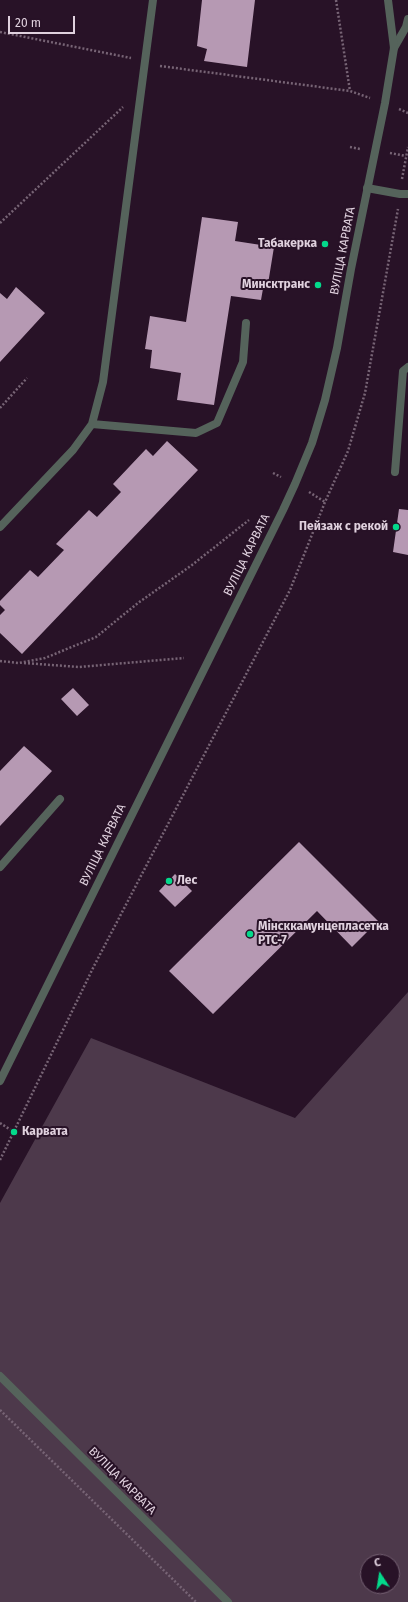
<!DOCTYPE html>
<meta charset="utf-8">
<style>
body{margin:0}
#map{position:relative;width:408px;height:1602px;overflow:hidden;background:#281227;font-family:"Fira Sans",sans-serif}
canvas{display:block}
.north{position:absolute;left:360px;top:1554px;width:40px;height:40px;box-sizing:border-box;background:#281227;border:1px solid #725e70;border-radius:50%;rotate:348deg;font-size:11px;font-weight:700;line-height:16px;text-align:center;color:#e0d1de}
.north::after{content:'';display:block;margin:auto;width:14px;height:18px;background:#03d98b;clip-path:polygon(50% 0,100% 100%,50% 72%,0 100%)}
.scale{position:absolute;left:8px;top:16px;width:67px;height:18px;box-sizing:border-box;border:2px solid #e0d1de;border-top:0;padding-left:5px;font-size:12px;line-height:14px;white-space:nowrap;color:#e0d1de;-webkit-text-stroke:3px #281227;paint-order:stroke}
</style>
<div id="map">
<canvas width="408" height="1602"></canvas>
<div class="north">С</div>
<div class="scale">20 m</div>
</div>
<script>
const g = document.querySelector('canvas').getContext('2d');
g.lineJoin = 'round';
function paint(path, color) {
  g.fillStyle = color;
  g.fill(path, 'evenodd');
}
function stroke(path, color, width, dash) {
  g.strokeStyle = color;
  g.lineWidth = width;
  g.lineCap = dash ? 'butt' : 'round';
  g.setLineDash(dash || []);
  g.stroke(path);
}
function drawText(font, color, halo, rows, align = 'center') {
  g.font = font + ' "Fira Sans",sans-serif';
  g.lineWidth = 4;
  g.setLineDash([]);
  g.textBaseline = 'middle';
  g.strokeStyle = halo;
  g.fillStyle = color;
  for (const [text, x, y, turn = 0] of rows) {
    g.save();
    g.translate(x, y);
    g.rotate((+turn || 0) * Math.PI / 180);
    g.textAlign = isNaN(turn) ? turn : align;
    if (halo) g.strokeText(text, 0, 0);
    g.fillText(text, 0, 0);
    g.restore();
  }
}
const green = new Path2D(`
 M 408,992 L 408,1602 L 0,1602 L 0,1203 L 91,1038 L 295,1118 ZM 368,1562 L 392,1562 L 392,1586 L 368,1586 Z`);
const building = new Path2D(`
 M 202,0 L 255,0 L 247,67 L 204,61 L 207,49 L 197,46 Z
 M 202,217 L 238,222 L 235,241 L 274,247 L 268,284 L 264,283 L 261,300 L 231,296 L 214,405 L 177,400 L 181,373 L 150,368 L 152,350 L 145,349 L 150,316 L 186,322 Z
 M 16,287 L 45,313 L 0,362 L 0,293 L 7,299 Z
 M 167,441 L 198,470 L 22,654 L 0,633 L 0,615 L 5,610 L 0,605 L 0,601 L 30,570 L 38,577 L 64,550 L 56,544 L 89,510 L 97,517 L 121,492 L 113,484 L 146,449 L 153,456 Z
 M 399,509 L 408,510 L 408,555 L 393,552 Z
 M 73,688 L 89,705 L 77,716 L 61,699 Z
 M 24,746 L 52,771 L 0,826 L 0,771 Z
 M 299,842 L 378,921 L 352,947 L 317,911 L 213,1014 L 169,971 Z
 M 175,874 L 192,891 L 175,907 L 159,891 Z`);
const path = new Path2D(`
 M 336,0 L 350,91
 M 0,32 L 131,58
 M 160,66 L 350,91 L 370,98
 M 399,109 L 408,113
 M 350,147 L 360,149
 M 390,153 L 406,156
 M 402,179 L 408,147
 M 0,223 L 123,107
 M 0,408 L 27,378
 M 273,473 L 281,477
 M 309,492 L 325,502
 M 0,661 L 19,663 L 45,658 L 96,637 L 138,603 L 192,565 L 249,520
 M 24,663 L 79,667 L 184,658
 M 0,1123 L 14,1132
 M 0,1160 L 94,966 L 290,590 L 325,502 L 348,451 L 365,393 L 398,209
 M 0,1410 L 196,1602`);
const lane = new Path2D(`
 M 394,48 L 406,27 L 408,19
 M 367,188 L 400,194 L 408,194
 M 92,424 L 196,433 L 217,423 L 243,362 L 246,323
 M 395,472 L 403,371 L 408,367
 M 0,527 L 73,450 L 92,424 L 103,382 L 153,0
 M 0,867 L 60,799`);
const street = new Path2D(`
 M 0,1081 L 283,510 L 295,484 L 312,443 L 325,400 L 337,348 L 351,269 L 385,103 L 394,48 L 388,0
 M 0,1376 L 228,1602`);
const markers = [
 [325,244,4,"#03d98b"],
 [318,285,4,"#03d98b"],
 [396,527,4,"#03d98b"],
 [169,881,4,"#03d98b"],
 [250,934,4,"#03d98b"],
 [14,1132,4,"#03d98b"]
];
const poiNames = [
 ["Табакерка",317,244],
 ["Минсктранс",310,285],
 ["Пейзаж с рекой",388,527],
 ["Лес",177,881,"left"],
 ["Мінсккамунцепласетка",258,927,"left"],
 ["РТС-7",258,941,"left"],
 ["Карвата",22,1132,"left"]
];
const streetNames = [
 ["ВУЛІЦА КАРВАТА",343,251,-79],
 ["ВУЛІЦА КАРВАТА",247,555,-64],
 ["ВУЛІЦА КАРВАТА",103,845,-64],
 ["ВУЛІЦА КАРВАТА",122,1481,45]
];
paint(green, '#4d394b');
paint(building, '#b699b3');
stroke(path, '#776475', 2.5, [2, 2]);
stroke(lane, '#55635b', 8);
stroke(street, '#55635b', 8);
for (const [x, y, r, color] of markers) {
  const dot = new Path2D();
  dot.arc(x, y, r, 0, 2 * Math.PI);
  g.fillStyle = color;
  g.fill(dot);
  stroke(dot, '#281227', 1.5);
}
drawText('bold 12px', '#e0d1de', '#281227', poiNames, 'right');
drawText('12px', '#e0d1de', '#281227', streetNames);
</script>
